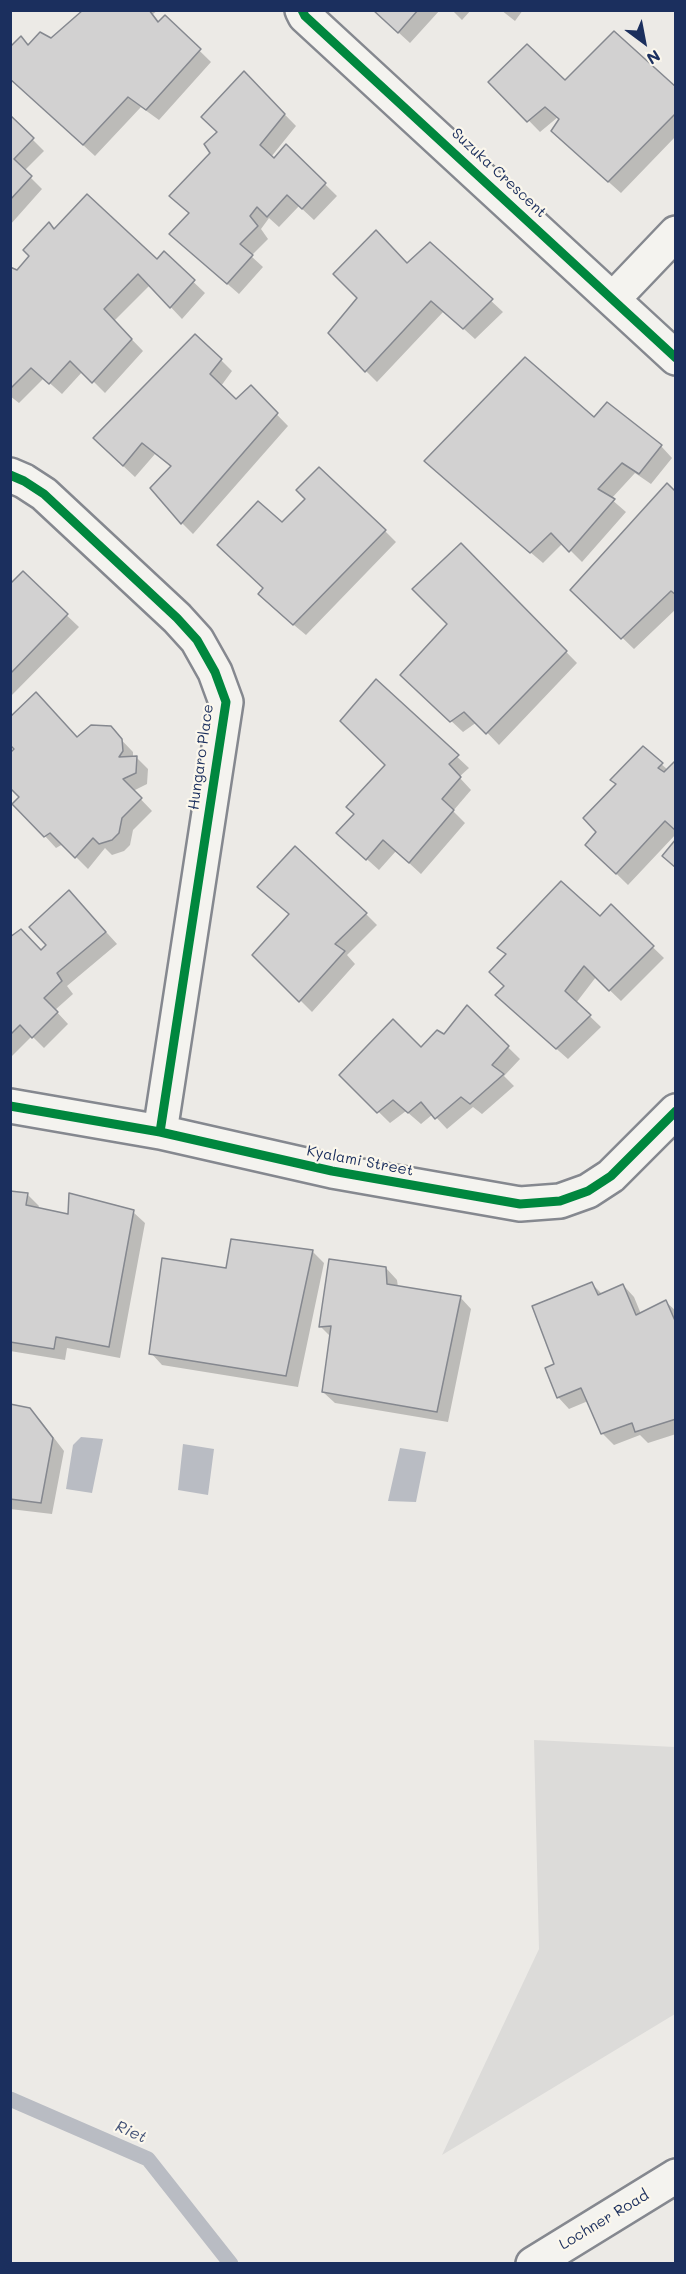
<!DOCTYPE html>
<style>
body{margin:0}
#map{position:relative;width:686px;height:2274px;overflow:hidden;background:#eceae6;font-family:Mali,sans-serif}
canvas{display:block}
.frame{position:absolute;inset:0;border:12px solid #1b2f5e;pointer-events:none}
.north{position:absolute;left:614px;top:12px;width:60px;height:60px;-webkit-text-stroke:4px #fbf7ec;paint-order:stroke;rotate:148deg;font-size:16px;font-weight:700;line-height:24px;text-align:center;color:#1b2f5e}
.north::after{content:'';display:block;margin:auto;width:21px;height:27px;background:#1b2f5e;clip-path:polygon(50% 0,100% 100%,50% 72%,0 100%)}
</style>
<div id="map">
<canvas width="686" height="2274"></canvas>
<div class="frame"></div>
<div class="north">N</div>
</div>
<script>
const g = document.querySelector('canvas').getContext('2d');
g.lineJoin = 'round';
function paint(path, color) {
  g.fillStyle = color;
  g.fill(path, 'evenodd');
}
function stroke(path, color, width, dash) {
  g.strokeStyle = color;
  g.lineWidth = width;
  g.lineCap = dash ? 'butt' : 'round';
  g.setLineDash(dash || []);
  g.stroke(path);
}
function drawText(font, color, halo, rows, align = 'center') {
  g.font = font + ' Mali,sans-serif';
  g.lineWidth = 4.5;
  g.setLineDash([]);
  g.textBaseline = 'middle';
  g.strokeStyle = halo;
  g.fillStyle = color;
  for (const [text, x, y, turn = 0] of rows) {
    g.save();
    g.translate(x, y);
    g.rotate((+turn || 0) * Math.PI / 180);
    g.textAlign = isNaN(turn) ? turn : align;
    if (halo) g.strokeText(text, 0, 0);
    g.fillText(text, 0, 0);
    g.restore();
  }
}
const green = new Path2D(`
 M 534,1740 L 675,1747 L 675,2014 L 442,2155 L 539,1949 Z`);
const water = new Path2D(`
 M 81,1437 L 103,1439 L 92,1493 L 66,1489 L 73,1445 Z
 M 183,1444 L 214,1449 L 208,1495 L 178,1490 Z
 M 400,1448 L 426,1452 L 416,1502 L 388,1501 Z`);
const shadow = new Path2D(`
 M 83,10 L 158,10 L 153,14 L 159,22 L 165,17 L 211,62 L 159,120 L 141,107 L 95,156 L 10,78 L 29,46 L 52,40 Z
 M 374,10 L 440,10 L 410,43 Z
 M 452,10 L 471,10 L 462,20 Z
 M 501,10 L 523,10 L 515,21 Z
 M 244,73 L 296,126 L 271,157 L 274,160 L 286,146 L 337,196 L 314,220 L 299,206 L 279,227 L 269,218 L 261,229 L 268,239 L 251,256 L 263,267 L 239,294 L 183,245 L 190,214 L 219,132 Z
 M 491,82 L 565,82 L 676,89 L 676,136 L 621,193 L 564,142 L 561,120 L 558,117 L 540,132 Z
 M 10,117 L 44,151 L 24,171 L 42,189 L 10,225 Z
 M 55,231 L 157,261 L 164,254 L 205,293 L 182,319 L 150,285 L 114,321 L 143,351 L 105,393 L 83,371 L 62,394 L 44,378 L 19,403 L 10,396 L 10,268 L 17,271 Z
 M 430,244 L 503,312 L 475,339 L 444,311 L 377,382 L 366,371 L 359,297 L 408,265 Z
 M 221,360 L 232,371 L 221,386 L 236,401 L 251,388 L 288,426 L 193,534 L 182,523 L 172,468 L 155,454 L 135,477 L 106,450 Z
 M 594,419 L 661,446 L 672,458 L 651,484 L 635,473 L 611,499 L 626,512 L 582,562 L 563,543 L 543,563 L 438,473 Z
 M 676,494 L 676,609 L 634,649 L 573,590 Z
 M 307,499 L 385,531 L 396,542 L 306,635 L 271,606 L 265,588 L 283,525 Z
 M 461,545 L 577,663 L 499,745 L 477,722 L 463,732 L 414,686 L 449,624 Z
 M 23,574 L 79,627 L 10,697 L 10,587 Z
 M 376,681 L 469,768 L 459,777 L 471,790 L 453,811 L 465,823 L 421,874 L 396,851 L 379,870 L 350,844 L 356,814 L 387,765 Z
 M 110,728 L 133,752 L 133,757 L 136,757 L 148,769 L 147,784 L 133,791 L 152,811 L 133,830 L 130,845 L 124,851 L 112,855 L 105,848 L 88,869 L 63,844 L 56,848 L 45,836 L 77,738 Z
 M 643,748 L 668,770 L 676,762 L 676,834 L 628,885 L 587,845 L 598,832 L 617,785 L 612,780 Z
 M 80,903 L 117,944 L 67,986 L 73,994 L 55,1010 L 68,1024 L 44,1048 L 32,1036 L 11,1057 L 10,939 L 41,952 Z
 M 611,907 L 664,958 L 621,1001 L 596,977 L 576,1003 L 601,1027 L 568,1059 L 509,1007 L 505,987 L 507,955 L 499,948 L 600,918 Z
 M 366,914 L 377,925 L 347,955 L 355,964 L 312,1012 L 254,954 Z
 M 467,1007 L 520,1059 L 504,1076 L 514,1086 L 482,1114 L 473,1107 L 447,1129 L 433,1114 L 421,1124 L 406,1111 L 390,1123 L 341,1075 L 421,1049 L 444,1036 Z
 M 10,1192 L 27,1194 L 39,1206 L 38,1209 L 69,1216 L 133,1212 L 145,1223 L 120,1358 L 67,1348 L 65,1360 L 10,1351 Z
 M 313,1252 L 324,1263 L 298,1387 L 162,1365 L 151,1353 Z
 M 330,1261 L 386,1268 L 397,1280 L 398,1287 L 460,1297 L 471,1309 L 448,1422 L 335,1403 L 323,1392 L 331,1337 L 321,1327 Z
 M 592,1284 L 603,1295 L 623,1285 L 634,1297 L 641,1314 L 666,1302 L 676,1311 L 676,1434 L 648,1443 L 640,1435 L 614,1445 L 602,1433 L 588,1401 L 569,1409 L 558,1397 L 556,1364 Z
 M 10,1406 L 29,1409 L 41,1421 L 64,1451 L 52,1514 L 10,1509 Z`);
const stream = new Path2D(`
 M 10,2099 L 148,2159 L 231,2264`);
const building = new Path2D(`
 M 83,10 L 149,10 L 158,22 L 165,15 L 201,49 L 146,110 L 128,97 L 83,145 L 10,79 L 10,47 L 21,36 L 28,45 L 40,32 L 51,38 Z
 M 373,10 L 418,10 L 398,33 Z
 M 614,31 L 676,87 L 676,113 L 608,182 L 551,131 L 559,119 L 545,107 L 527,122 L 488,82 L 527,44 L 565,80 Z
 M 244,71 L 285,114 L 260,145 L 274,158 L 286,144 L 326,183 L 302,209 L 287,195 L 267,217 L 257,207 L 250,216 L 258,226 L 240,244 L 253,255 L 227,284 L 169,234 L 189,213 L 169,196 L 210,153 L 204,144 L 217,132 L 201,117 Z
 M 10,115 L 34,138 L 14,159 L 32,176 L 10,200 Z
 M 87,194 L 157,259 L 164,251 L 195,280 L 170,308 L 138,274 L 104,309 L 132,339 L 92,383 L 70,361 L 49,384 L 31,368 L 10,389 L 10,267 L 17,270 L 29,256 L 23,250 L 49,222 L 54,229 Z
 M 376,230 L 407,263 L 430,242 L 493,299 L 463,329 L 431,301 L 365,372 L 328,333 L 357,298 L 333,274 Z
 M 195,334 L 222,359 L 210,374 L 236,399 L 251,385 L 278,413 L 181,524 L 150,488 L 171,466 L 142,443 L 123,466 L 93,438 Z
 M 525,357 L 594,417 L 607,402 L 662,445 L 639,474 L 622,463 L 598,489 L 615,499 L 569,552 L 551,533 L 530,553 L 424,461 Z
 M 319,467 L 386,530 L 293,625 L 258,594 L 263,588 L 217,545 L 258,501 L 282,522 L 305,499 L 296,490 Z
 M 667,483 L 676,492 L 676,595 L 671,591 L 621,639 L 570,590 Z
 M 461,543 L 567,651 L 486,734 L 464,712 L 450,722 L 400,675 L 447,624 L 412,589 Z
 M 23,571 L 68,614 L 10,674 L 10,584 Z
 M 376,679 L 459,755 L 449,764 L 461,777 L 442,799 L 454,810 L 409,863 L 383,840 L 366,860 L 336,833 L 354,814 L 346,807 L 385,765 L 340,721 Z
 M 36,692 L 77,737 L 91,725 L 111,726 L 122,739 L 123,751 L 119,757 L 137,756 L 136,773 L 123,779 L 142,798 L 122,818 L 119,833 L 112,840 L 99,844 L 93,838 L 75,858 L 50,833 L 44,837 L 12,804 L 19,797 L 10,788 L 10,753 L 14,749 L 10,745 L 10,717 Z
 M 643,746 L 663,763 L 658,768 L 664,772 L 676,760 L 676,831 L 665,821 L 616,874 L 585,845 L 596,832 L 583,818 L 616,784 L 610,780 Z
 M 676,839 L 676,868 L 662,856 Z
 M 295,846 L 367,913 L 335,944 L 345,951 L 299,1002 L 252,955 L 289,914 L 257,887 Z
 M 561,881 L 600,916 L 611,904 L 654,946 L 609,991 L 584,966 L 565,991 L 591,1015 L 556,1049 L 495,995 L 504,986 L 489,972 L 506,954 L 497,948 Z
 M 69,890 L 106,932 L 57,973 L 62,981 L 44,998 L 58,1012 L 32,1038 L 20,1025 L 10,1035 L 10,937 L 21,929 L 41,950 L 46,945 L 29,927 Z
 M 467,1005 L 509,1046 L 492,1065 L 504,1074 L 470,1104 L 461,1097 L 435,1119 L 421,1102 L 408,1113 L 393,1100 L 377,1113 L 339,1075 L 393,1019 L 421,1047 L 437,1030 L 444,1034 Z
 M 10,1191 L 28,1193 L 26,1205 L 68,1214 L 69,1193 L 134,1210 L 109,1347 L 56,1337 L 54,1349 L 10,1342 Z
 M 231,1239 L 313,1250 L 286,1376 L 149,1354 L 162,1258 L 226,1268 Z
 M 329,1259 L 386,1267 L 387,1284 L 461,1296 L 437,1412 L 322,1392 L 331,1326 L 319,1327 Z
 M 592,1282 L 598,1295 L 623,1284 L 636,1315 L 666,1300 L 676,1323 L 676,1419 L 635,1432 L 632,1423 L 601,1434 L 581,1388 L 557,1398 L 545,1368 L 554,1364 L 532,1306 Z
 M 10,1404 L 30,1408 L 53,1438 L 41,1503 L 10,1499 Z`);
const minor = new Path2D(`
 M 302,10 L 305,16 L 676,358
 M 613,299 L 676,233
 M 10,475 L 24,481 L 44,494 L 177,618 L 197,640 L 215,672 L 226,702 L 160,1132
 M 10,1106 L 160,1132 L 332,1171 L 520,1204 L 560,1201 L 588,1191 L 611,1176 L 676,1111`);
const tertiary = new Path2D(`
 M 533,2264 L 676,2176`);
const cycleway = new Path2D(`
 M 302,10 L 305,16 L 676,358
 M 10,475 L 24,481 L 44,494 L 177,618 L 197,640 L 215,672 L 226,702 L 160,1132
 M 10,1106 L 160,1132 L 332,1171 L 520,1204 L 560,1201 L 588,1191 L 611,1176 L 676,1111`);
const streetNames = [
 ["Suzuka Crescent",499,173,43],
 ["Hungaro Place",201,757,-82],
 ["Kyalami Street",360,1161,11],
 ["Lochner Road",604,2220,-31]
];
const waterNames = [
 ["Riet",131,2132,24]
];
paint(green, '#dcdbd9');
paint(water, '#b9bcc3');
paint(shadow, '#0003');
stroke(stream, '#b9bcc3', 15);
paint(building, '#d2d1d1');
stroke(building, '#85888f', 1.5);
stroke(minor, '#85888f', 38);
stroke(tertiary, '#85888f', 38);
stroke(minor, '#f4f3ef', 33);
stroke(tertiary, '#f4f3ef', 33);
stroke(cycleway, '#00873e', 9);
drawText('15px', '#1b2f5e', '#fbf7ec', streetNames);
drawText('italic 16px', '#445378', '#fbf7ec', waterNames);
</script>
